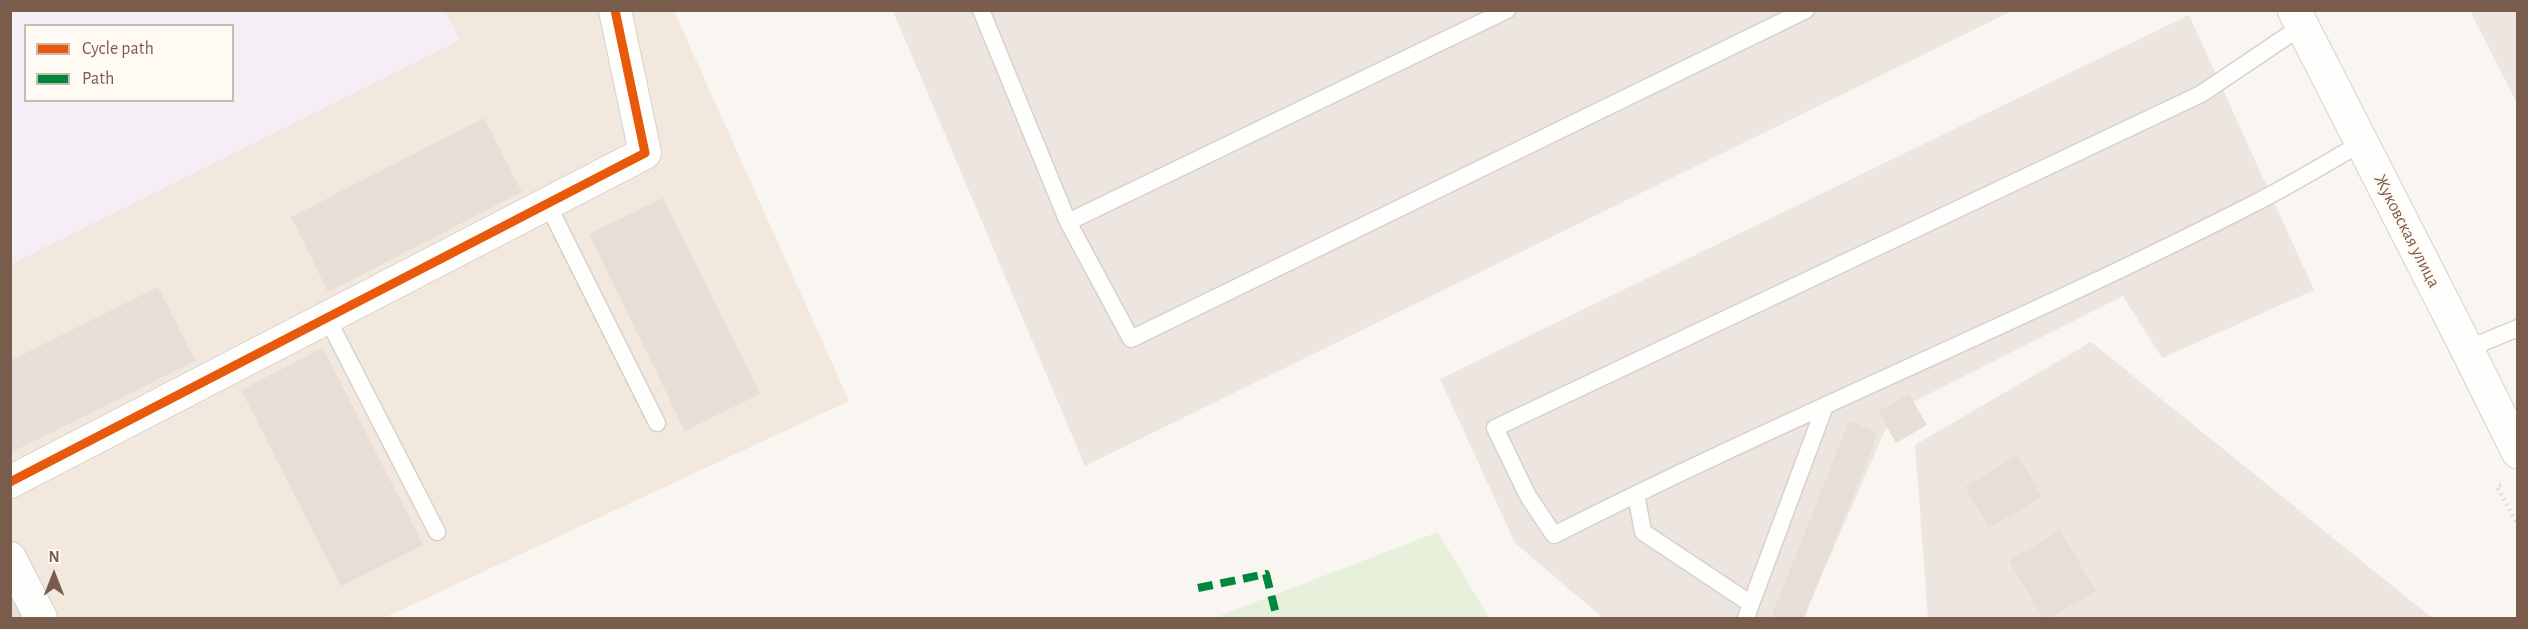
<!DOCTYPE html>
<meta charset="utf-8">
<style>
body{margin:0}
#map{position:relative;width:2528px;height:629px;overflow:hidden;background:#f9f5f0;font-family:"Alegreya Sans",sans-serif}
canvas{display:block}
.frame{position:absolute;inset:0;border:12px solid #7a5c4d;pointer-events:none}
.legend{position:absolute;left:24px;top:24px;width:210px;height:78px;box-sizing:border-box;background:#fffaf3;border:2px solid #cabbb1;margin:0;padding:8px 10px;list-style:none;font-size:18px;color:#7a5c4d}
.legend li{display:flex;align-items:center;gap:12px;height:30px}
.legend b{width:30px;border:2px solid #cabbb1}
.north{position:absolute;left:24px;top:545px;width:60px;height:60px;-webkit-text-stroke:4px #fffaf3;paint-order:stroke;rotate:0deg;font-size:16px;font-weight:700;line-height:24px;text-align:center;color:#7a5c4d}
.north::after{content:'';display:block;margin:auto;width:21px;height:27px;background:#7a5c4d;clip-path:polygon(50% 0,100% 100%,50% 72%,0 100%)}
</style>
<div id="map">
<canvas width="2528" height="629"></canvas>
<div class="frame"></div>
<ul class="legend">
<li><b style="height:8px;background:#e8590c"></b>Cycle path</li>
<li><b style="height:8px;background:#00873e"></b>Path</li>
</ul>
<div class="north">N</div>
</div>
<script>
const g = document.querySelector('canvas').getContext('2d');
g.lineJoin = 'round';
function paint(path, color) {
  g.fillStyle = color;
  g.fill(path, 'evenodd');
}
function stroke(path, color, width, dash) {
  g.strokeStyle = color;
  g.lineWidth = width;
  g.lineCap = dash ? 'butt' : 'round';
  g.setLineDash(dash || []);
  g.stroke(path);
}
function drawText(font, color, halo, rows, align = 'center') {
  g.font = font + ' "Alegreya Sans",sans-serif';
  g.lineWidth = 5;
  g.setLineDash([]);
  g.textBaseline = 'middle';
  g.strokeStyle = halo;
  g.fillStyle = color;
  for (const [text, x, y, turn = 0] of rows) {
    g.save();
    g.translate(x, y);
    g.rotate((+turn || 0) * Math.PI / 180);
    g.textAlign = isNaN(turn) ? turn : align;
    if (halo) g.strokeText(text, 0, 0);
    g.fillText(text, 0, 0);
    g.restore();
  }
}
const residential = new Path2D(`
 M 10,11 L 674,11 L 849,401 L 384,618 L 11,618 ZM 26,26 L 232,26 L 232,100 L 26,100 Z`);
const industrial = new Path2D(`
 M 893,11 L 2012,11 L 1085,466 Z
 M 2470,11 L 2517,11 L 2517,103 Z
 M 2189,15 L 2314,290 L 2162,358 L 2123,296 L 1893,412 L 1803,618 L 1603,618 L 1515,543 L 1440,379 Z
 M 2091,342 L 2432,618 L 1928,618 L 1915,445 Z`);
const education = new Path2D(`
 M 11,10 L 445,11 L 460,40 L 11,264 ZM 26,26 L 232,26 L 232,100 L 26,100 Z`);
const green = new Path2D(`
 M 1438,532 L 1489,618 L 1214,618 Z`);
const building = new Path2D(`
 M 484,118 L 522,192 L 328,292 L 291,217 Z
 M 663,198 L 760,394 L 685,431 L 589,234 Z
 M 158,287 L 195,361 L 10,453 L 10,361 Z
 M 323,348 L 423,545 L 341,586 L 241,390 Z
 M 1909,394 L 1927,425 L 1896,443 L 1878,411 Z
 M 1849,421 L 1878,433 L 1804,618 L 1771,618 Z
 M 2018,455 L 2042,497 L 1989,528 L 1965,487 Z
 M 2060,530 L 2096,591 L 2049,618 L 2043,618 L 2009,561 Z
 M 10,589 L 24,618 L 10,618 Z`);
const path = new Path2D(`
 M 2501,485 L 2497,487 L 2518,525`);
const lane = new Path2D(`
 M 981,10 L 1068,222 L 1507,10
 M 2302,26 L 2201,94 L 1495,428 L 1528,496 L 1554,535 C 1784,418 2025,321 2255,203 C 2291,185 2326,163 2362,143
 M 547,203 L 657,423
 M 1068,222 L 1131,339 L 1806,10
 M 327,318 L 437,532
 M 2467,349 L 2518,328
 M 1636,494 L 1643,532 L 1751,604 L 1825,406
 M 1746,618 L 1751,604`);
const street = new Path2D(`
 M 10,482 L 645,153 L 615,10
 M 10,558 L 41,618`);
const secondary = new Path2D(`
 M 2294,10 L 2467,349 L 2518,452`);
const quiet = new Path2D(`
 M 1198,588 L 1266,574 L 1277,618`);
const cycleway = new Path2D(`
 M 10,482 L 645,153 L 615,10`);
const streetNames = [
 ["Жуковская улица",2407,231,63]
];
paint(residential, '#f2e8de');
paint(industrial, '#ede5e0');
paint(education, '#f6eef6');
paint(green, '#e7f0db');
paint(building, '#e6ded7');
stroke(lane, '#d7d1cb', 19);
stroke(street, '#d7d1cb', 34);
stroke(secondary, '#d9d2cb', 35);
stroke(path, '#dcd5d0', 4, [1.5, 4.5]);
stroke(lane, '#fefefd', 16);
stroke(street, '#fefefd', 32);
stroke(secondary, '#fefefd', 33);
stroke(quiet, '#00873e', 8, [15, 8]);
stroke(cycleway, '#e8590c', 9);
drawText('18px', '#7a5c4d', '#fffaf3', streetNames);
</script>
